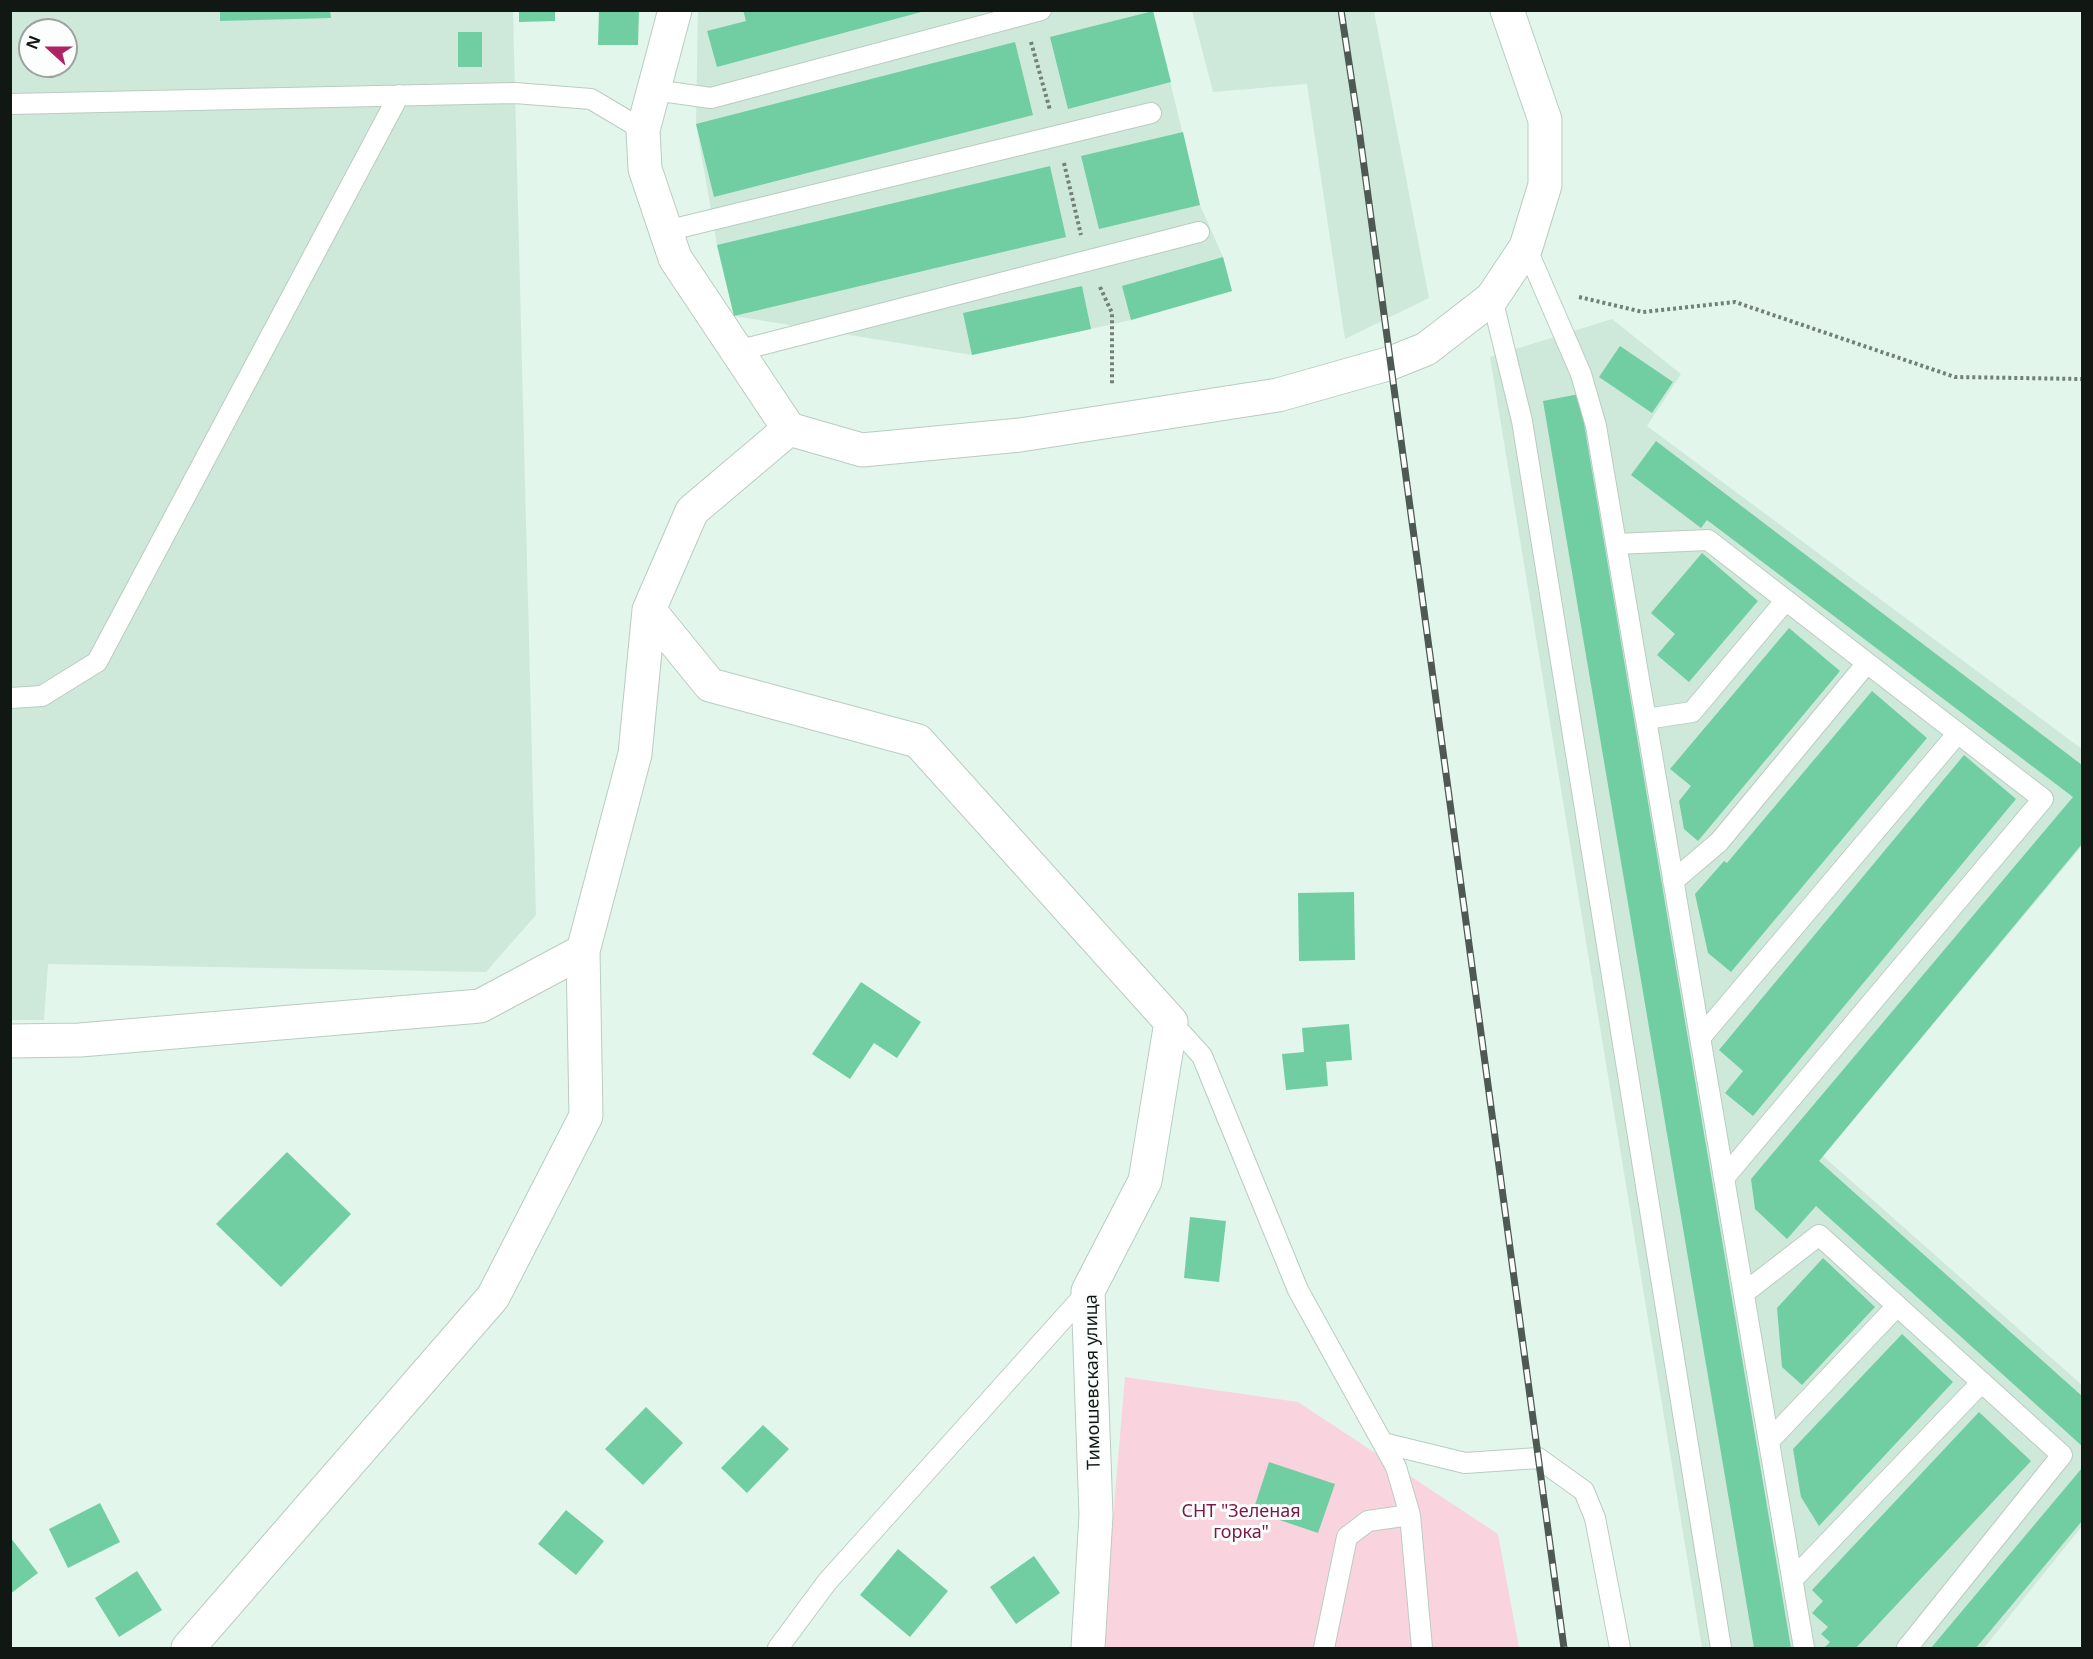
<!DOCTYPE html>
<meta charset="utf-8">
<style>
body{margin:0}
#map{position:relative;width:2093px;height:1659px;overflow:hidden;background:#e2f6eb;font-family:"Noto Sans",sans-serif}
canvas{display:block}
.frame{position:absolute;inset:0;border:12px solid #111814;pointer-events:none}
.north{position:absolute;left:18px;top:18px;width:60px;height:60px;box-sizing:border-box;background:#fbfefc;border:2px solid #9da29f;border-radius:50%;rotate:291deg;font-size:16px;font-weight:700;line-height:24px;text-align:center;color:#111814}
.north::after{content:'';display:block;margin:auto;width:21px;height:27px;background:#ae2464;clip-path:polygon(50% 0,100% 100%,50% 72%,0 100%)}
</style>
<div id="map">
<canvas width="2093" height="1659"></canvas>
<div class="frame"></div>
<div class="north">N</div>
</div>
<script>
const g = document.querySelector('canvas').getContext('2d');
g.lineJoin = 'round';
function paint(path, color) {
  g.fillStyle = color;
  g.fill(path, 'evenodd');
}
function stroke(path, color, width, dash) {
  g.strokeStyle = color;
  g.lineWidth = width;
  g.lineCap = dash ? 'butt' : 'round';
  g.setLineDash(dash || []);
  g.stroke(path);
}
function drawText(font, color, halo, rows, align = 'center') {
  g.font = font + ' "Noto Sans",sans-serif';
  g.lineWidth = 6;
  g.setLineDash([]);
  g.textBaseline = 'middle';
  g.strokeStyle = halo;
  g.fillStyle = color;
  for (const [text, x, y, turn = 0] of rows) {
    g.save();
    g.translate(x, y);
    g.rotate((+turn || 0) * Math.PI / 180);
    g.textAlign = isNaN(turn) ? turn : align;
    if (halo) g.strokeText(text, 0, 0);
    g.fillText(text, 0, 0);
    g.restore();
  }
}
const built = new Path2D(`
 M 11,11 L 513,11 L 536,915 L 486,972 L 48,964 L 44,1020 L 11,1020 ZM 30,30 L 66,30 L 66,66 L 30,66 Z
 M 698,11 L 1153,11 L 1200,205 L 1223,257 L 1232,291 L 1131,320 L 972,355 L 734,316 L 717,245 L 696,124 Z
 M 1192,11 L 1374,11 L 1429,298 L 1345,339 L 1307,84 L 1213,92 Z
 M 1612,319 L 1681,374 L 1647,426 L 2082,749 L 2082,846 L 1823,1156 L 2082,1385 L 2082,1526 L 1984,1648 L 1702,1648 L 1490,357 Z`);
const green = new Path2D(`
 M 1125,1377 L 1298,1402 L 1498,1534 L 1519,1648 L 1102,1648 Z`);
const building = new Path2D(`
 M 220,10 L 330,10 L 331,18 L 220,21 Z
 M 519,10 L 555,10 L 555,21 L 519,22 Z
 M 599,10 L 639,10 L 638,45 L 598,45 Z
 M 743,10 L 925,10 L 925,11 L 717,67 L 707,31 L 746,21 Z
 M 1153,11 L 1171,82 L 1068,109 L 1050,37 Z
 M 458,32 L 482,32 L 482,67 L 458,67 Z
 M 1015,42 L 1033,115 L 714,197 L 696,124 Z
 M 1183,132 L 1200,205 L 1099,229 L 1081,156 Z
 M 1050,166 L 1066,237 L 734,316 L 717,245 Z
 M 1223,257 L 1232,291 L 1131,320 L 1122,286 Z
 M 1082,286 L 1091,329 L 972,355 L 963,313 Z
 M 1620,346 L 1673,382 L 1652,413 L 1599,377 Z
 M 1579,394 L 1791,1648 L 1754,1648 L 1543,401 Z
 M 1656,441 L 2082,765 L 2082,844 L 1819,1161 L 2082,1396 L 2082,1446 L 1816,1206 L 1787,1239 L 1755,1209 L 1751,1179 L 2073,797 L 1707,520 L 1701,528 L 1631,475 Z
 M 1702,553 L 1758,601 L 1689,682 L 1657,655 L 1675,634 L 1651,613 Z
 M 1789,628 L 1840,671 L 1698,841 L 1684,829 L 1679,801 L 1691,786 L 1670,769 Z
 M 1872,691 L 1927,738 L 1731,972 L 1708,953 L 1695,894 L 1724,861 L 1727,863 Z
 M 1964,755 L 2016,799 L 1753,1116 L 1725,1093 L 1743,1071 L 1719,1050 Z
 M 1354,892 L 1355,960 L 1299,961 L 1298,893 Z
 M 861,982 L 921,1022 L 897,1058 L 874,1043 L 850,1079 L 812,1054 Z
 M 1349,1024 L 1352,1060 L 1326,1062 L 1328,1086 L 1286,1090 L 1282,1054 L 1304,1052 L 1302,1028 Z
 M 287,1152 L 351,1214 L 281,1287 L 216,1224 Z
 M 1190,1217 L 1226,1221 L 1219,1282 L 1184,1278 Z
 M 1823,1258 L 1875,1307 L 1802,1385 L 1782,1367 L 1777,1308 Z
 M 1902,1334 L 1953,1382 L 1819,1526 L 1801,1497 L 1793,1449 Z
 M 646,1407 L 683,1443 L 643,1485 L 605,1449 Z
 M 1979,1412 L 2031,1461 L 1856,1648 L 1824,1648 L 1830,1642 L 1821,1634 L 1828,1627 L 1812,1613 L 1823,1601 L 1812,1590 Z
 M 763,1425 L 789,1449 L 747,1493 L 721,1468 Z
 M 1269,1462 L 1335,1484 L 1318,1533 L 1253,1511 Z
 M 2082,1468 L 2082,1521 L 1976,1648 L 1931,1648 Z
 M 100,1503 L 120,1542 L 68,1568 L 49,1529 Z
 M 566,1510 L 604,1541 L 576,1575 L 538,1544 Z
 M 10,1537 L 38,1573 L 10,1594 Z
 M 898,1549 L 948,1591 L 910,1637 L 860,1595 Z
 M 1034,1556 L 1060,1593 L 1016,1624 L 990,1587 Z
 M 137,1571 L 162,1610 L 119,1637 L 95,1598 Z`);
const path = new Path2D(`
 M 1031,42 L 1050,110
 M 1064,163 L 1081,235
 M 1100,287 L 1112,313 L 1112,384
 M 1579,297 L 1643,312 L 1735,302 L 1955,377 L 2082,379`);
const service = new Path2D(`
 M 654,90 L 711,98 L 1041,10
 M 10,104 L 515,93 L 591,99 L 643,130
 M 666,231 L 1151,113
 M 1526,247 L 1581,374 L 1596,426 L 1804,1648
 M 1492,298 L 1522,421 L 1721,1648
 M 737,351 L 1199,232
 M 1616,544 L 1708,540 L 2043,799 L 1724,1178
 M 10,698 L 42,696 L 97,662 L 399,95
 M 1646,719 L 1692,712 L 1786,600
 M 1673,881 L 1719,842 L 1867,663
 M 1171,1022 L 1202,1056 L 1298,1290 L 1396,1467 L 1410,1515 L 1422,1648
 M 1700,1038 L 1958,733
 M 1744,1293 L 1819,1235 L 2062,1455 L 1907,1648
 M 1769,1441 L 1897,1306
 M 1383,1443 L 1465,1463 L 1538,1458 L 1584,1491 L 1595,1518 L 1620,1648
 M 1793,1579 L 1982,1382
 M 778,1648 L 827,1582 L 1088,1291
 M 1324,1648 L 1347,1537 L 1368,1521 L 1410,1515`);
const minor = new Path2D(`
 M 675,10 L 643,130 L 645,169 L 675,258 L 789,429 L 862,450 L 1020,435 L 1278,395 L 1391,363 L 1426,349 L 1492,298 L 1526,247 L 1545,185 L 1545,120 L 1507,10
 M 649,610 L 710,685 L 918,741 L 1171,1022 L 1145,1181 L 1088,1291 L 1096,1515 L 1088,1648
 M 10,1041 L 80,1040 L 480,1006 L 583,951 L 635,754 L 649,610 L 692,511 L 789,429
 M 188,1648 L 493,1297 L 586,1116 L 583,951`);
const rail = new Path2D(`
 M 1341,10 L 1359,129 L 1564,1648`);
const streetNames = [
 ["Тимошевская улица",1093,1382,-91]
];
const parkNames = [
 ["СНТ \"Зеленая",1241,1512],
 ["горка\"",1241,1533]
];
paint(built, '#cee9da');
paint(green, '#f9d4df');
paint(building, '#70cea2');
stroke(service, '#b9ccc2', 22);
stroke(minor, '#b9ccc2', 35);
stroke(path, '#738078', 4, [3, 3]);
stroke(service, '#fff', 20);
stroke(minor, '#fff', 33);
stroke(rail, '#4e5953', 7);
stroke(rail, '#fbfefc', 4.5, [14]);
drawText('18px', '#111814', '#fbfefc', streetNames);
drawText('18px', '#7c1645', '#fbfefc', parkNames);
</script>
